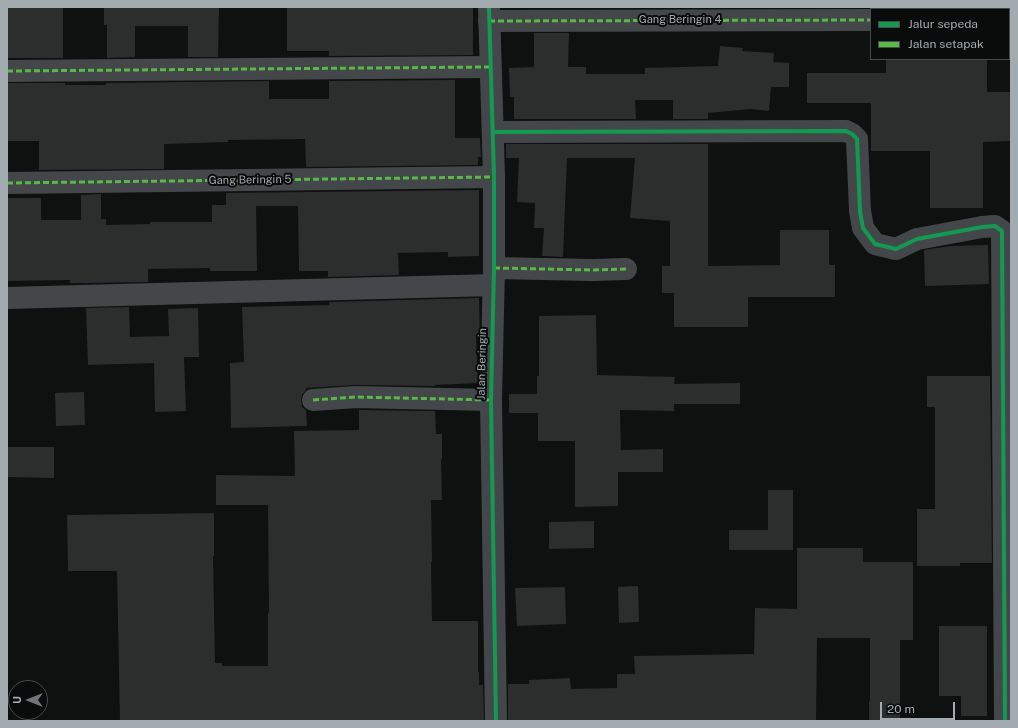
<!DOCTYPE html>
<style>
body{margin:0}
#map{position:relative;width:1018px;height:728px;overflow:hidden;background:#0f1010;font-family:"Public Sans",sans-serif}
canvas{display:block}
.frame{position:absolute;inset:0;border:8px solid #a2acb0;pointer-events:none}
.legend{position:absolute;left:870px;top:8px;width:140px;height:52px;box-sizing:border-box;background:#0a0b0b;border:1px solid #474b4d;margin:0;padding:5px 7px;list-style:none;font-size:12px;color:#a2acb0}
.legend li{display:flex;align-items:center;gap:8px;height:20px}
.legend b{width:20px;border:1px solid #474b4d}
.north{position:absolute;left:8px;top:680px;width:40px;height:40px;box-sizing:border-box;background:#0a0b0b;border:1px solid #474b4d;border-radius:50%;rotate:270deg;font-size:11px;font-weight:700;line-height:16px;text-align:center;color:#a2acb0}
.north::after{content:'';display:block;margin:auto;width:14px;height:18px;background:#6f7578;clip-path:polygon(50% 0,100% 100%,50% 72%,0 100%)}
.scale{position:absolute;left:880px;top:702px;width:75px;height:18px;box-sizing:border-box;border:2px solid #a2acb0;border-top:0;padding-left:5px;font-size:12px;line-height:14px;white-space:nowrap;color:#a2acb0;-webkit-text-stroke:3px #0a0b0b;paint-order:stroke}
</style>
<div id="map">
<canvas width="1018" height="728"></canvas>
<div class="frame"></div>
<ul class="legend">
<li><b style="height:5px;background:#139951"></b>Jalur sepeda</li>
<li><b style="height:5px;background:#58b947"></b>Jalan setapak</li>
</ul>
<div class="north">U</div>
<div class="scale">20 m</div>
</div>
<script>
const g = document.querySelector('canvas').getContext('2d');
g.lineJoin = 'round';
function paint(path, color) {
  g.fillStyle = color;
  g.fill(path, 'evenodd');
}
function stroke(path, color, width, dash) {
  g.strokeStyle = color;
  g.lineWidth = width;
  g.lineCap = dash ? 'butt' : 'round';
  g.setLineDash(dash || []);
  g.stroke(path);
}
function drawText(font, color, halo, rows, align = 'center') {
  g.font = font + ' "Public Sans",sans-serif';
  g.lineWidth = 4;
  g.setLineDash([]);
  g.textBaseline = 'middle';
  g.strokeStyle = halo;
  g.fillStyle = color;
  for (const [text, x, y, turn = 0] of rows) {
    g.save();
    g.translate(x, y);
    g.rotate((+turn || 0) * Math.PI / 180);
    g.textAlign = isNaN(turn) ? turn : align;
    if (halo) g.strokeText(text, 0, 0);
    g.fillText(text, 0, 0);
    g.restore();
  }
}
const building = new Path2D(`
 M 7,7 L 63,7 L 63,58 L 7,58 Z
 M 104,7 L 219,7 L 218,57 L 188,57 L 188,26 L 135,26 L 135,57 L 107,58 L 107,25 L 104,25 Z
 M 287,7 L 473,7 L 473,55 L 329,56 L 329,51 L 287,51 Z
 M 535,7 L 569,7 L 569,8 L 535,8 Z
 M 534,33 L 569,33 L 568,67 L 586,67 L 586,74 L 645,74 L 645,68 L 718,66 L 720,46 L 743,48 L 742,51 L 774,53 L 773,62 L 789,63 L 789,87 L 771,87 L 769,111 L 750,109 L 708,113 L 708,119 L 673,119 L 673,100 L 635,100 L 636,119 L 514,119 L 514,97 L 510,97 L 509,68 L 534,67 Z
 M 886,59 L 987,59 L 987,92 L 1011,92 L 1011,141 L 983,142 L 983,208 L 930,208 L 930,151 L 871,151 L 871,103 L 807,103 L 807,73 L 886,73 Z
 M 455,80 L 455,138 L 480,138 L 481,157 L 478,157 L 478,165 L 306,167 L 305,139 L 228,140 L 228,142 L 164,144 L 164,169 L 39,170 L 39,141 L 7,141 L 7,83 L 65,83 L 65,85 L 106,85 L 106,83 L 269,81 L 269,99 L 329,99 L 329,81 Z
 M 506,144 L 708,144 L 708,266 L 780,265 L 780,230 L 829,230 L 829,265 L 835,265 L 835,297 L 748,297 L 748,327 L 674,327 L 674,293 L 662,293 L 662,266 L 670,266 L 670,221 L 630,218 L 635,158 L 567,158 L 563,257 L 542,256 L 544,228 L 534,228 L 535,203 L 517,202 L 519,158 L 506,158 Z
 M 479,190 L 479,256 L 448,257 L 448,252 L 398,253 L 399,275 L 328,277 L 328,271 L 299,271 L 298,206 L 256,206 L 257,271 L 210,271 L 210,268 L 148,269 L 148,282 L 86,283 L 70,283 L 70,280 L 7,281 L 7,198 L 41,198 L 41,220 L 81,220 L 81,195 L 101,194 L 101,219 L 106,219 L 106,225 L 150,224 L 150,222 L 212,222 L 212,205 L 226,205 L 226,193 Z
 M 988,245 L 989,284 L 925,286 L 924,250 L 950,246 Z
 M 479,298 L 480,338 L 476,338 L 478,383 L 435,385 L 435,386 L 355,385 L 306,388 L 306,390 L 302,395 L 301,400 L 302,407 L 306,410 L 307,426 L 231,428 L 230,363 L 244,362 L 242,307 L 329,305 L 329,302 Z
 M 129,307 L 130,337 L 169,336 L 168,309 L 198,308 L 199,357 L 184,357 L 186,411 L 155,412 L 154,363 L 88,365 L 86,308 Z
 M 596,315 L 597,375 L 675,377 L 674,384 L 740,383 L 740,404 L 674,404 L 674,411 L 620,410 L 621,450 L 663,449 L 663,472 L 618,472 L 618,506 L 575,507 L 575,441 L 538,441 L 538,413 L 509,413 L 509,394 L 537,394 L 537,376 L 539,376 L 539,316 Z
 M 927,376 L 990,376 L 992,563 L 960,563 L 960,566 L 917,566 L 917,509 L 935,509 L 935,407 L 927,407 Z
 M 84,392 L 85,425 L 56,426 L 55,393 Z
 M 359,410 L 435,411 L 436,434 L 442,434 L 442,459 L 441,459 L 442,500 L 431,500 L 432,562 L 431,562 L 432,621 L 478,621 L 478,672 L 479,672 L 479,685 L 483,685 L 484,721 L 120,721 L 117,571 L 68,571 L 67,515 L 214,513 L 214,556 L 213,556 L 215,663 L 222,663 L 222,666 L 268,666 L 268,613 L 269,613 L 268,505 L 216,505 L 216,475 L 295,476 L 294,431 L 359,430 Z
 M 7,447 L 54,447 L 54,478 L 7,477 Z
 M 768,490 L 793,490 L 793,550 L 729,550 L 729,530 L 768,530 Z
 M 594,521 L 594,548 L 549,549 L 549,522 Z
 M 797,548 L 863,548 L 863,562 L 913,562 L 913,640 L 900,640 L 900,721 L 869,721 L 869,701 L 870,701 L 870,638 L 817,638 L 816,721 L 508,721 L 508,684 L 529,684 L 529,680 L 570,678 L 571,689 L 617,688 L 617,674 L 635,674 L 634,656 L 754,654 L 755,608 L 797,609 Z
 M 638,586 L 639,622 L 619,623 L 618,587 Z
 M 565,587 L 566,624 L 517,626 L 515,588 Z
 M 939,626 L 987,626 L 987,716 L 961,716 L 961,696 L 939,696 Z`);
const minor = new Path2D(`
 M 1009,20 L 1011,20
 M 489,21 L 871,20
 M 7,71 L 490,67
 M 493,132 L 846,131 L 852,134 L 857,139 L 860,211 L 863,228 L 875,244 L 896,249 L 917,239 L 982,227 L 995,226 L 1002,231 L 1005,721
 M 7,183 L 494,177
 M 494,268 L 593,270 L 626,269
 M 7,298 L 493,285
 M 313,400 L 356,397 L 491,400`);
const tertiary = new Path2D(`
 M 489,7 L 494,177 L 494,268 L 491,400 L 496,721`);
const quiet = new Path2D(`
 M 1009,20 L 1011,20
 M 489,21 L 871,20
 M 7,71 L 490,67
 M 7,183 L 494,177
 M 494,268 L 593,270 L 626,269
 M 313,400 L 356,397 L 491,400`);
const cycleway = new Path2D(`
 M 489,7 L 494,177 L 494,268 L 491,400 L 496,721
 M 493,132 L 846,131 L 852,134 L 857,139 L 860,211 L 863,228 L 875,244 L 896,249 L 917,239 L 982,227 L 995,226 L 1002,231 L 1005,721`);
const streetNames = [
 ["Gang Beringin 4",680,20],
 ["Gang Beringin 5",250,180,-1],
 ["Jalan Beringin",482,364,-89]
];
paint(building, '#2c2d2d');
stroke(minor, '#444749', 22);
stroke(tertiary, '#444749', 22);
stroke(quiet, '#58b947', 3, [6, 3]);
stroke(cycleway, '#139951', 4);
drawText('11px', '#a2acb0', '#0a0b0b', streetNames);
</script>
